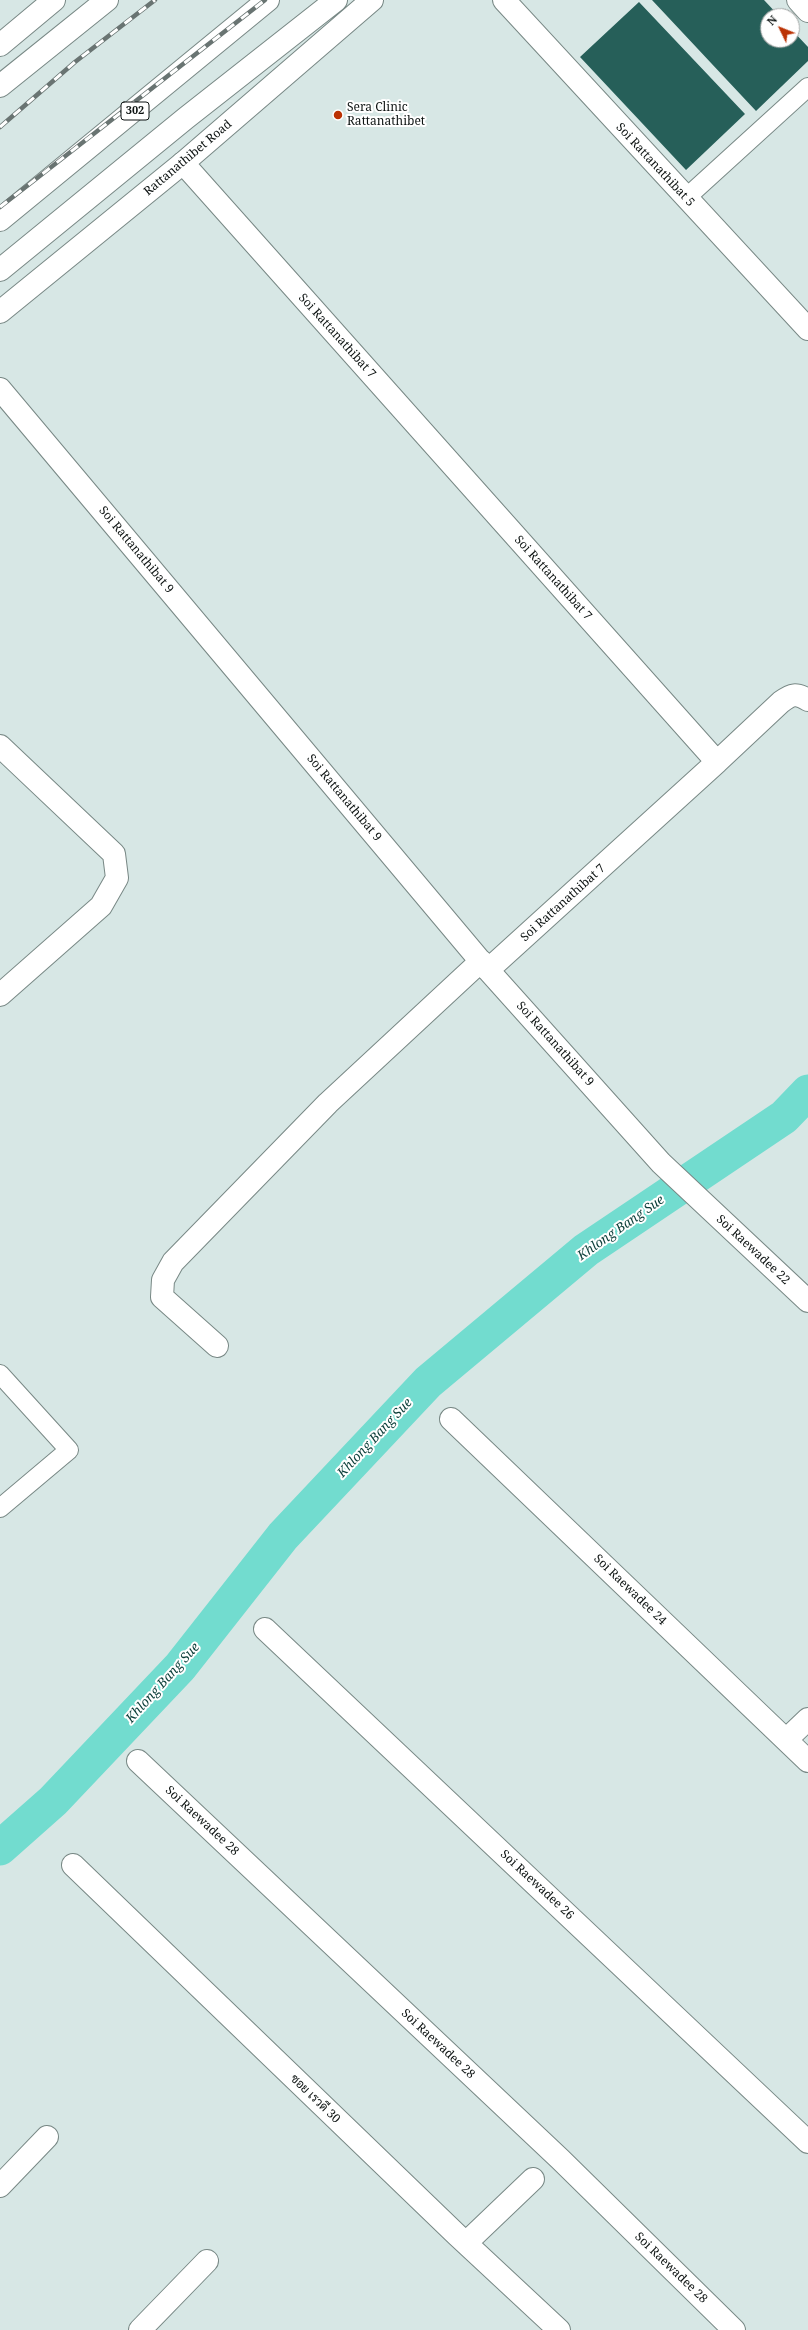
<!DOCTYPE html>
<meta charset="utf-8">
<style>
body{margin:0}
#map{position:relative;width:808px;height:2330px;overflow:hidden;background:#d7e7e5;font-family:"Noto Serif",serif}
canvas{display:block}
.north{position:absolute;left:760px;top:8px;width:40px;height:40px;box-sizing:border-box;background:#fff;border:1px solid #9ea1a0;border-radius:50%;rotate:313deg;font-size:11px;font-weight:700;line-height:16px;text-align:center;color:#0d1312}
.north::after{content:'';display:block;margin:auto;width:14px;height:18px;background:#bb3204;clip-path:polygon(50% 0,100% 100%,50% 72%,0 100%)}
</style>
<div id="map">
<canvas width="808" height="2330"></canvas>
<div class="north">N</div>
</div>
<script>
const g = document.querySelector('canvas').getContext('2d');
g.lineJoin = 'round';
function stroke(path, color, width, dash) {
  g.strokeStyle = color;
  g.lineWidth = width;
  g.lineCap = dash ? 'butt' : 'round';
  g.setLineDash(dash || []);
  g.stroke(path);
}
function paint(path, color) {
  g.fillStyle = color;
  g.fill(path, 'evenodd');
}
function drawText(font, color, halo, rows, align = 'center') {
  g.font = font + ' "Noto Serif",Sarabun,serif';
  g.lineWidth = 4;
  g.setLineDash([]);
  g.textBaseline = 'middle';
  g.strokeStyle = halo;
  g.fillStyle = color;
  for (const [text, x, y, turn = 0] of rows) {
    g.save();
    g.translate(x, y);
    g.rotate((+turn || 0) * Math.PI / 180);
    g.textAlign = isNaN(turn) ? turn : align;
    if (halo) g.strokeText(text, 0, 0);
    g.fillText(text, 0, 0);
    g.restore();
  }
}
const canal = new Path2D(`
 M 0,1848 L 53,1801 L 180,1667 L 283,1536 L 428,1382 L 586,1250 L 784,1117 L 808,1092`);
const building = new Path2D(`
 M 652,0 L 764,0 L 779,16 L 768,16 L 768,40 L 792,40 L 792,30 L 808,47 L 808,61 L 756,111 Z
 M 639,2 L 745,114 L 686,170 L 580,57 Z`);
const service = new Path2D(`
 M 686,198 L 808,87
 M 0,1374 L 69,1450 L 0,1508`);
const minor = new Path2D(`
 M 504,0 L 808,329
 M 798,0 L 808,11
 M 183,163 L 717,762 L 488,970
 M 0,389 L 488,970 L 661,1163 L 808,1301
 M 0,746 L 114,854 L 117,878 L 101,906 L 0,995
 M 717,762 L 781,702 C 792,694 796,693 808,700
 M 217,1346 L 162,1297 L 163,1280 L 173,1262 L 328,1103 L 481,961
 M 451,1419 L 808,1761
 M 265,1629 L 808,2142
 M 787,1739 L 808,1719
 M 138,1761 L 560,2159 L 734,2330
 M 73,1865 L 457,2235 L 559,2330
 M 0,2186 L 47,2137
 M 466,2243 L 533,2179
 M 140,2330 L 207,2261`);
const secondary = new Path2D(`
 M 0,45 L 54,0
 M 0,270 L 186,118 L 336,0
 M 0,312 L 183,163 L 372,0`);
const primary = new Path2D(`
 M 0,86 L 107,0
 M 0,220 L 268,0`);
const rail = new Path2D(`
 M 0,127 L 75,62 L 155,0
 M 0,207 L 265,0`);
const markers = [
 [338,115,5,"#bb3204"]
];
const shields = [
 [135,111,28]
];
const shieldNames = [
 ["302",135,111]
];
const poiNames = [
 ["Sera Clinic",347,108],
 ["Rattanathibet",347,122]
];
const streetNames = [
 ["Rattanathibet Road",188,158,-40],
 ["Soi Rattanathibat 5",655,165,47],
 ["Soi Rattanathibat 7",337,336,48],
 ["Soi Rattanathibat 9",136,550,50],
 ["Soi Rattanathibat 7",553,578,48],
 ["Soi Rattanathibat 9",344,798,50],
 ["Soi Rattanathibat 7",563,903,-42],
 ["Soi Rattanathibat 9",555,1044,48],
 ["Soi Raewadee 22",753,1250,43],
 ["Soi Raewadee 24",630,1590,44],
 ["Soi Raewadee 28",202,1821,43],
 ["Soi Raewadee 26",537,1885,43],
 ["Soi Raewadee 28",438,2044,43],
 ["ซอย เรวดี 30",315,2099,44],
 ["Soi Raewadee 28",671,2268,44]
];
const waterNames = [
 ["Khlong Bang Sue",621,1228,-35],
 ["Khlong Bang Sue",375,1438,-47],
 ["Khlong Bang Sue",163,1683,-48]
];
stroke(canal, '#72dccf', 35);
paint(building, '#265f59');
stroke(service, '#788885', 20);
stroke(minor, '#788885', 24);
stroke(secondary, '#788885', 24);
stroke(primary, '#788885', 24);
stroke(service, '#fff', 18);
stroke(minor, '#fff', 22);
stroke(secondary, '#fff', 22);
stroke(primary, '#fff', 22);
stroke(rail, '#697472', 4.5);
stroke(rail, '#fff', 3, [9]);
for (const [x, y, r, color] of markers) {
  const dot = new Path2D();
  dot.arc(x, y, r, 0, 2 * Math.PI);
  g.fillStyle = color;
  g.fill(dot);
  stroke(dot, '#fff', 1.5);
}
for (const [x, y, w] of shields) {
  const box = new Path2D();
  box.roundRect(x - w / 2, y - 9, w, 18, 3);
  g.fillStyle = '#fff';
  g.fill(box);
  stroke(box, '#0d1312', 1);
}
drawText('bold 11px', '#0d1312', null, shieldNames);
drawText('12px', '#0d1312', '#fff', poiNames, 'left');
drawText('12px', '#0d1312', '#fff', streetNames);
drawText('italic 13px', '#0b3e39', '#fff', waterNames);
</script>
